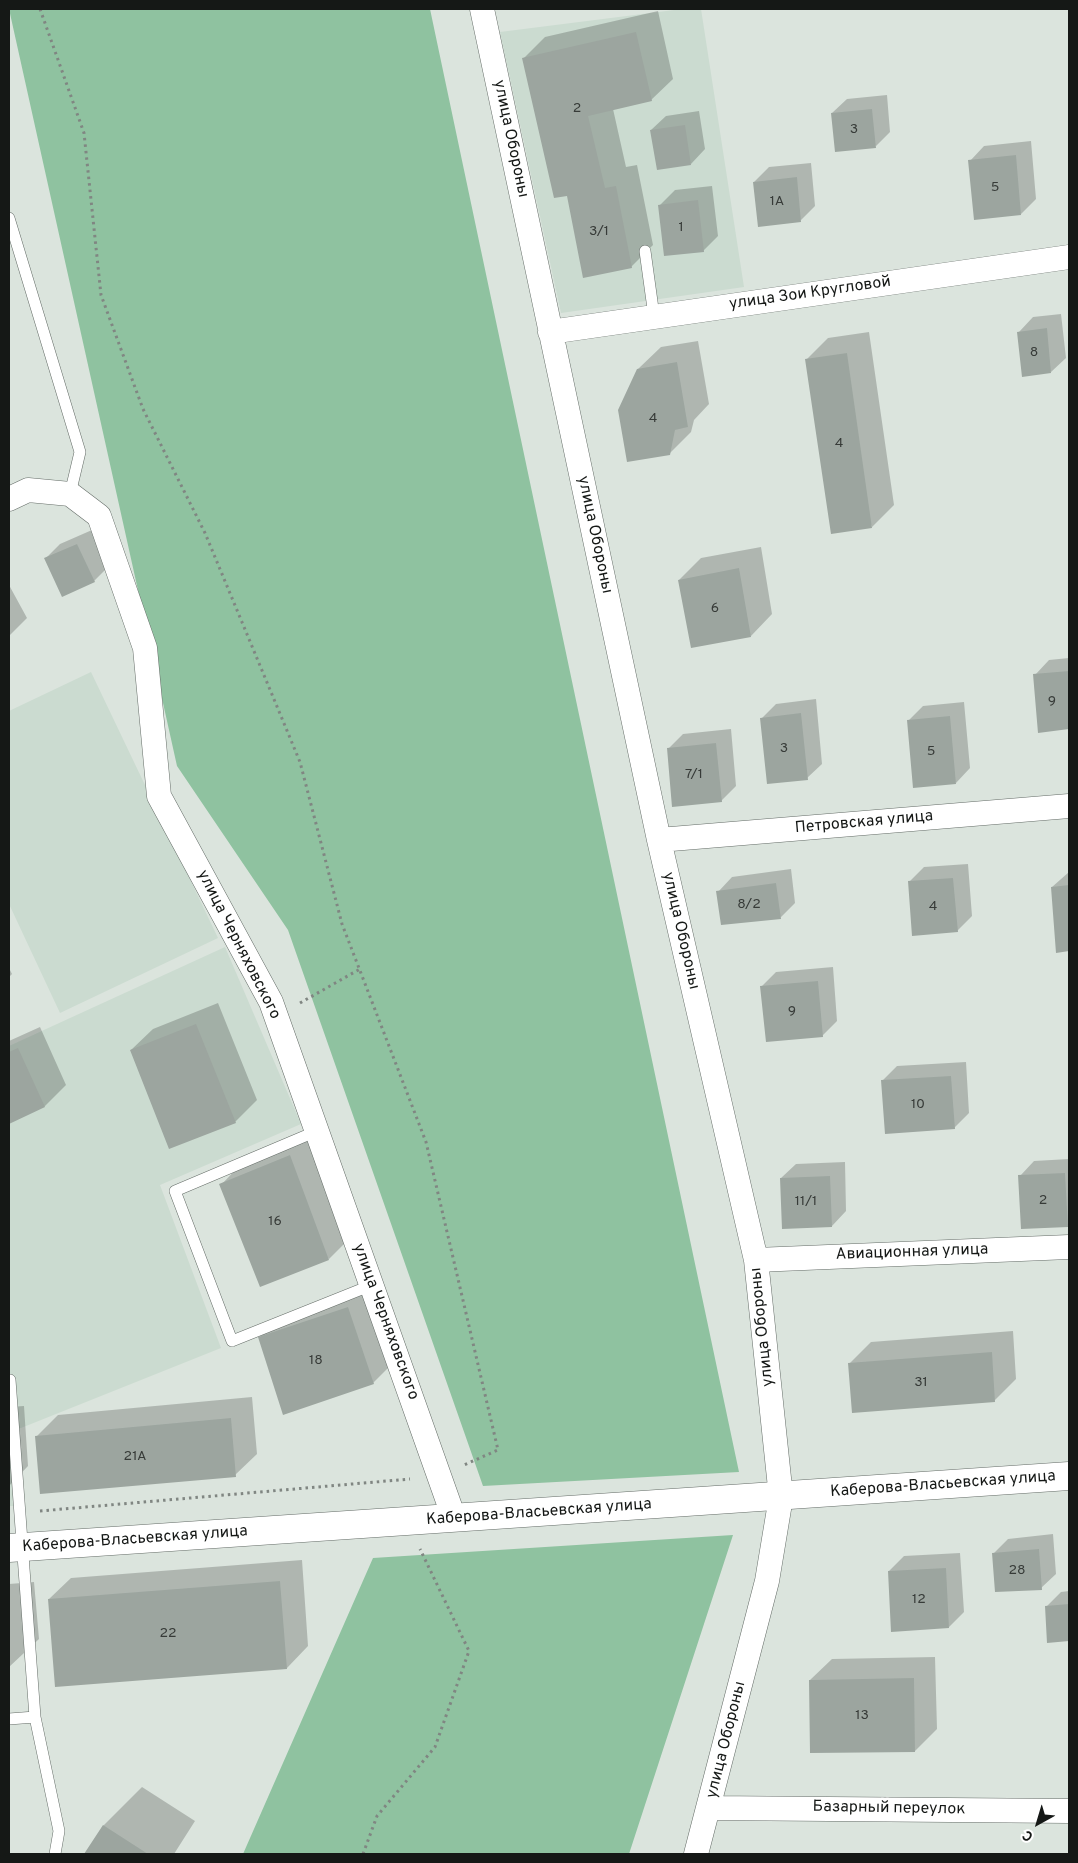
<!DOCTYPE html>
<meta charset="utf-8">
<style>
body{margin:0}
#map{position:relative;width:1078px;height:1863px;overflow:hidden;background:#dbe4dd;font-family:Overpass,sans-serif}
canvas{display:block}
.frame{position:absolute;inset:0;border:10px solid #151816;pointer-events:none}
.north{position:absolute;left:1013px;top:1798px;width:50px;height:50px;-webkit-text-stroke:4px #fff;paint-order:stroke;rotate:219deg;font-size:14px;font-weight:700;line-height:20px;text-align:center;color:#151816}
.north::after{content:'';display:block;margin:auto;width:18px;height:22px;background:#151816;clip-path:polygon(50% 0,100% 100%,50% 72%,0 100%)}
</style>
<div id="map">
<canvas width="1078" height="1863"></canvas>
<div class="frame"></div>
<div class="north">С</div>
</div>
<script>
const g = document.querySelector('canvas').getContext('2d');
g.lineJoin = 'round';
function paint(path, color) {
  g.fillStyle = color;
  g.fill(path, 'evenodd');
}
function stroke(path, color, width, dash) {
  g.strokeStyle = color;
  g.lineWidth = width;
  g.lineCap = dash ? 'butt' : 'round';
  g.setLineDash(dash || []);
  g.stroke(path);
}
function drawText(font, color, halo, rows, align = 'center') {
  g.font = font + ' Overpass,sans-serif';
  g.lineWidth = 5;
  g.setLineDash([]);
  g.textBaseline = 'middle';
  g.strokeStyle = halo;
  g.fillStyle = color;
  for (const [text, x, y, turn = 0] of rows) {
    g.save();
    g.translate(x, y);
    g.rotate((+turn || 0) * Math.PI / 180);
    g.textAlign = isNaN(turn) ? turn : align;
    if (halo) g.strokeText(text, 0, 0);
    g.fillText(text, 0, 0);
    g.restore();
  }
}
const built = new Path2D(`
 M 682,9 L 701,9 L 744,287 L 561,313 L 500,32 Z
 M 91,672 L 218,938 L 60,1013 L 9,904 L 9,711 Z
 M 225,947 L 301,1124 L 160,1185 L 221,1348 L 21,1428 L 10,1428 L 16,1506 L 9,1506 L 9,1046 Z`);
const green = new Path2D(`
 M 9,9 L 430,9 L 739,1472 L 483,1486 L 288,930 L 177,766 Z
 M 733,1535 L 629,1854 L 243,1854 L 373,1558 Z`);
const shadow = new Path2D(`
 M 658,11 L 673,79 L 651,100 L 613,109 L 626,167 L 637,165 L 653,245 L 631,267 L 568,194 L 523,59 L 545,37 Z
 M 887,95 L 890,132 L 876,146 L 832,113 L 847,99 Z
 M 699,111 L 705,149 L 691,164 L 651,130 L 666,116 Z
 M 1031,141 L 1036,199 L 1021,214 L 970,161 L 984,146 Z
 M 811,163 L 815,206 L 801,220 L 754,182 L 769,167 Z
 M 712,186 L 718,236 L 703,251 L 660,205 L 675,190 Z
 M 1061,314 L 1066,358 L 1051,372 L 1019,332 L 1033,317 Z
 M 869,332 L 894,505 L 872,527 L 806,360 L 828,338 Z
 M 698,341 L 709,404 L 694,420 L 691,432 L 669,454 L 638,369 L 661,347 Z
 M 92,530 L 109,566 L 94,581 L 46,558 L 60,544 Z
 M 761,547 L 772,614 L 751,636 L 679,580 L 701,558 Z
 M 9,585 L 27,618 L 9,636 Z
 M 1069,658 L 1069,728 L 1039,732 L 1035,675 L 1049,660 Z
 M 816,699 L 822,764 L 807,778 L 761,719 L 776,704 Z
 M 964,702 L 970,768 L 956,783 L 908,721 L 923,706 Z
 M 731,729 L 736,786 L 721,801 L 668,749 L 683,734 Z
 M 968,864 L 972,916 L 957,931 L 909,882 L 924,867 Z
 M 791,869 L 795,903 L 781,917 L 718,892 L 732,877 Z
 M 1069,872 L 1069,950 L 1057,951 L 1052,887 Z
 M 833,967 L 837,1021 L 822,1036 L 761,987 L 776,972 Z
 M 9,968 L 12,974 L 9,977 Z
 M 218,1003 L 257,1100 L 235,1122 L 131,1050 L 153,1029 Z
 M 40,1027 L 66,1085 L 45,1106 L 9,1123 L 9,1041 Z
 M 966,1062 L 969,1113 L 954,1128 L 882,1081 L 897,1066 Z
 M 312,1134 L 350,1238 L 329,1259 L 221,1185 L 242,1163 Z
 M 1069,1159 L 1069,1225 L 1068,1226 L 1020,1176 L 1034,1161 Z
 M 845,1162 L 846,1211 L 832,1226 L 781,1178 L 796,1164 Z
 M 370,1286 L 395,1361 L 373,1383 L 259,1338 L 281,1316 Z
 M 1013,1331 L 1016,1379 L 994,1401 L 849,1364 L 871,1342 Z
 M 252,1397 L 257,1454 L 235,1475 L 36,1437 L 58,1415 Z
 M 24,1406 L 28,1466 L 9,1486 L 9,1407 Z
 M 1053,1534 L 1056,1574 L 1041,1588 L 994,1553 L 1008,1539 Z
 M 960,1553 L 964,1612 L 949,1627 L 889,1571 L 904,1556 Z
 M 302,1560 L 308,1646 L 287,1668 L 49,1599 L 71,1578 Z
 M 34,1582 L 39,1639 L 9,1667 L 9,1584 Z
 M 1069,1591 L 1069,1640 L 1049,1641 L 1046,1607 L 1061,1592 Z
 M 935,1657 L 937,1729 L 915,1751 L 810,1680 L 832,1659 Z
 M 142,1787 L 195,1821 L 174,1854 L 85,1854 L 104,1825 Z`);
const building = new Path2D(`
 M 636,32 L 652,101 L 588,116 L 605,188 L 616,186 L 632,268 L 583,278 L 567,196 L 554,198 L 522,58 Z
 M 872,109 L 876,148 L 835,152 L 831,113 Z
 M 685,125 L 691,165 L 657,170 L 650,130 Z
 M 1016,155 L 1021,215 L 974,220 L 968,160 Z
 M 797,177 L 801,222 L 758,227 L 753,182 Z
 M 698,200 L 704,252 L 664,256 L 658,205 Z
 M 1047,328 L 1051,373 L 1022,377 L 1017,332 Z
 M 847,353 L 872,528 L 831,534 L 805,359 Z
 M 677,362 L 688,427 L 675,430 L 670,455 L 627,462 L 618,410 L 637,369 Z
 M 77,544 L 95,582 L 62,597 L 44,558 Z
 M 739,568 L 751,637 L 691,648 L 678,580 Z
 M 1069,671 L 1069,729 L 1038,733 L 1033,674 Z
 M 801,713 L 808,780 L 767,784 L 760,718 Z
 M 950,716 L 956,784 L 913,788 L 907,720 Z
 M 716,743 L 722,802 L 672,807 L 667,748 Z
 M 953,878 L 958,932 L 912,936 L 908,881 Z
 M 776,883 L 781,919 L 721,925 L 716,891 Z
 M 1069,885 L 1069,951 L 1056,953 L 1051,887 Z
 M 818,981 L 823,1037 L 766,1042 L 760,986 Z
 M 196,1024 L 236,1123 L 169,1149 L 130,1050 Z
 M 18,1048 L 45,1107 L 9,1124 L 9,1052 Z
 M 951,1076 L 955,1129 L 885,1134 L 881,1080 Z
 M 290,1155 L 329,1260 L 260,1287 L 219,1184 Z
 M 1065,1173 L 1068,1227 L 1021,1229 L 1018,1175 Z
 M 830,1176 L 832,1227 L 782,1229 L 780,1178 Z
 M 348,1307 L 374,1384 L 283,1415 L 258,1337 Z
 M 992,1352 L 995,1402 L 852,1413 L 848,1363 Z
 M 231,1418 L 236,1477 L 40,1494 L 35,1436 Z
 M 1039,1549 L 1042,1590 L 995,1592 L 992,1553 Z
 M 946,1568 L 949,1628 L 891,1632 L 888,1571 Z
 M 280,1581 L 287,1669 L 55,1687 L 48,1599 Z
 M 1069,1604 L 1069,1641 L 1047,1643 L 1045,1606 Z
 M 914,1678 L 915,1752 L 810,1753 L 809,1680 Z
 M 103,1825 L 148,1854 L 84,1854 Z`);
const path = new Path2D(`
 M 40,9 L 84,133 L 101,295 L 143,409 L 205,533 L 300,762 L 342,924 L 426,1142 L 498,1450 L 464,1465
 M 300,1003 L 360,969
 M 40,1511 L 410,1479
 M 363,1854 L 377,1816 L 435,1747 L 469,1651 L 420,1549`);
const service = new Path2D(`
 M 9,218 L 80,452 L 70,494
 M 645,251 L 654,316
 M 317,1131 L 175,1191 L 232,1341 L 372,1285
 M 10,1380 L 35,1717 L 59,1831 L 55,1854
 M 9,1719 L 35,1717`);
const minor = new Path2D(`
 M 482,9 L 659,840 L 756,1260 L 781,1497 L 767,1581 L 696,1854
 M 550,332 L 1069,257
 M 9,499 L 28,490 L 70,494 L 99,516 L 145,648 L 159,796 L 271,1002 L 454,1518
 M 659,840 L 1069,806
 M 756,1260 L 1069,1247
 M 709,1808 L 1069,1811`);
const secondary = new Path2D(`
 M 9,1548 L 1069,1476`);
const numberNames = [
 ["2",577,109],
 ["3",854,130],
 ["5",995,188],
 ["1А",777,202],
 ["1",681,228],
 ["3/1",599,232],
 ["8",1034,353],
 ["4",653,419],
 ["4",839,444],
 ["6",715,609],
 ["9",1052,702],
 ["3",784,749],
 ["5",931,752],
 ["7/1",694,775],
 ["8/2",749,905],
 ["4",933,907],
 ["9",792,1012],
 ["10",918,1105],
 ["2",1043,1201],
 ["11/1",806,1202],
 ["16",275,1222],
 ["18",316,1361],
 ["31",921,1383],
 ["21А",135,1457],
 ["28",1017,1571],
 ["12",919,1600],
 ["22",168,1634],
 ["13",862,1716]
];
const streetNames = [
 ["улица Обороны",510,139,78],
 ["улица Зои Кругловой",810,294,-8],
 ["улица Обороны",594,535,78],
 ["Петровская улица",864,823,-5],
 ["улица Обороны",680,931,77],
 ["улица Черняховского",238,945,63],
 ["Авиационная улица",912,1253,-2],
 ["улица Черняховского",385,1322,70],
 ["улица Обороны",763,1327,-96],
 ["Каберова-Власьевская улица",943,1485,-4],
 ["Каберова-Власьевская улица",539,1513,-4],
 ["Каберова-Власьевская улица",135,1540,-4],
 ["улица Обороны",727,1740,-76],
 ["Базарный переулок",889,1809,1]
];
paint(built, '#cbdbd0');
paint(green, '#8fc2a0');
paint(shadow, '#0003');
paint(building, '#9ca59f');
stroke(service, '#646c67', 12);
stroke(minor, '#646c67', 25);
stroke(secondary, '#646c67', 29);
stroke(path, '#808682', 3, [2.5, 4]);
stroke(service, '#fff', 11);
stroke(minor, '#fff', 24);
stroke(secondary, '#fff', 28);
drawText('14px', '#373b38', null, numberNames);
drawText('16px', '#151816', '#fff', streetNames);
</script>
